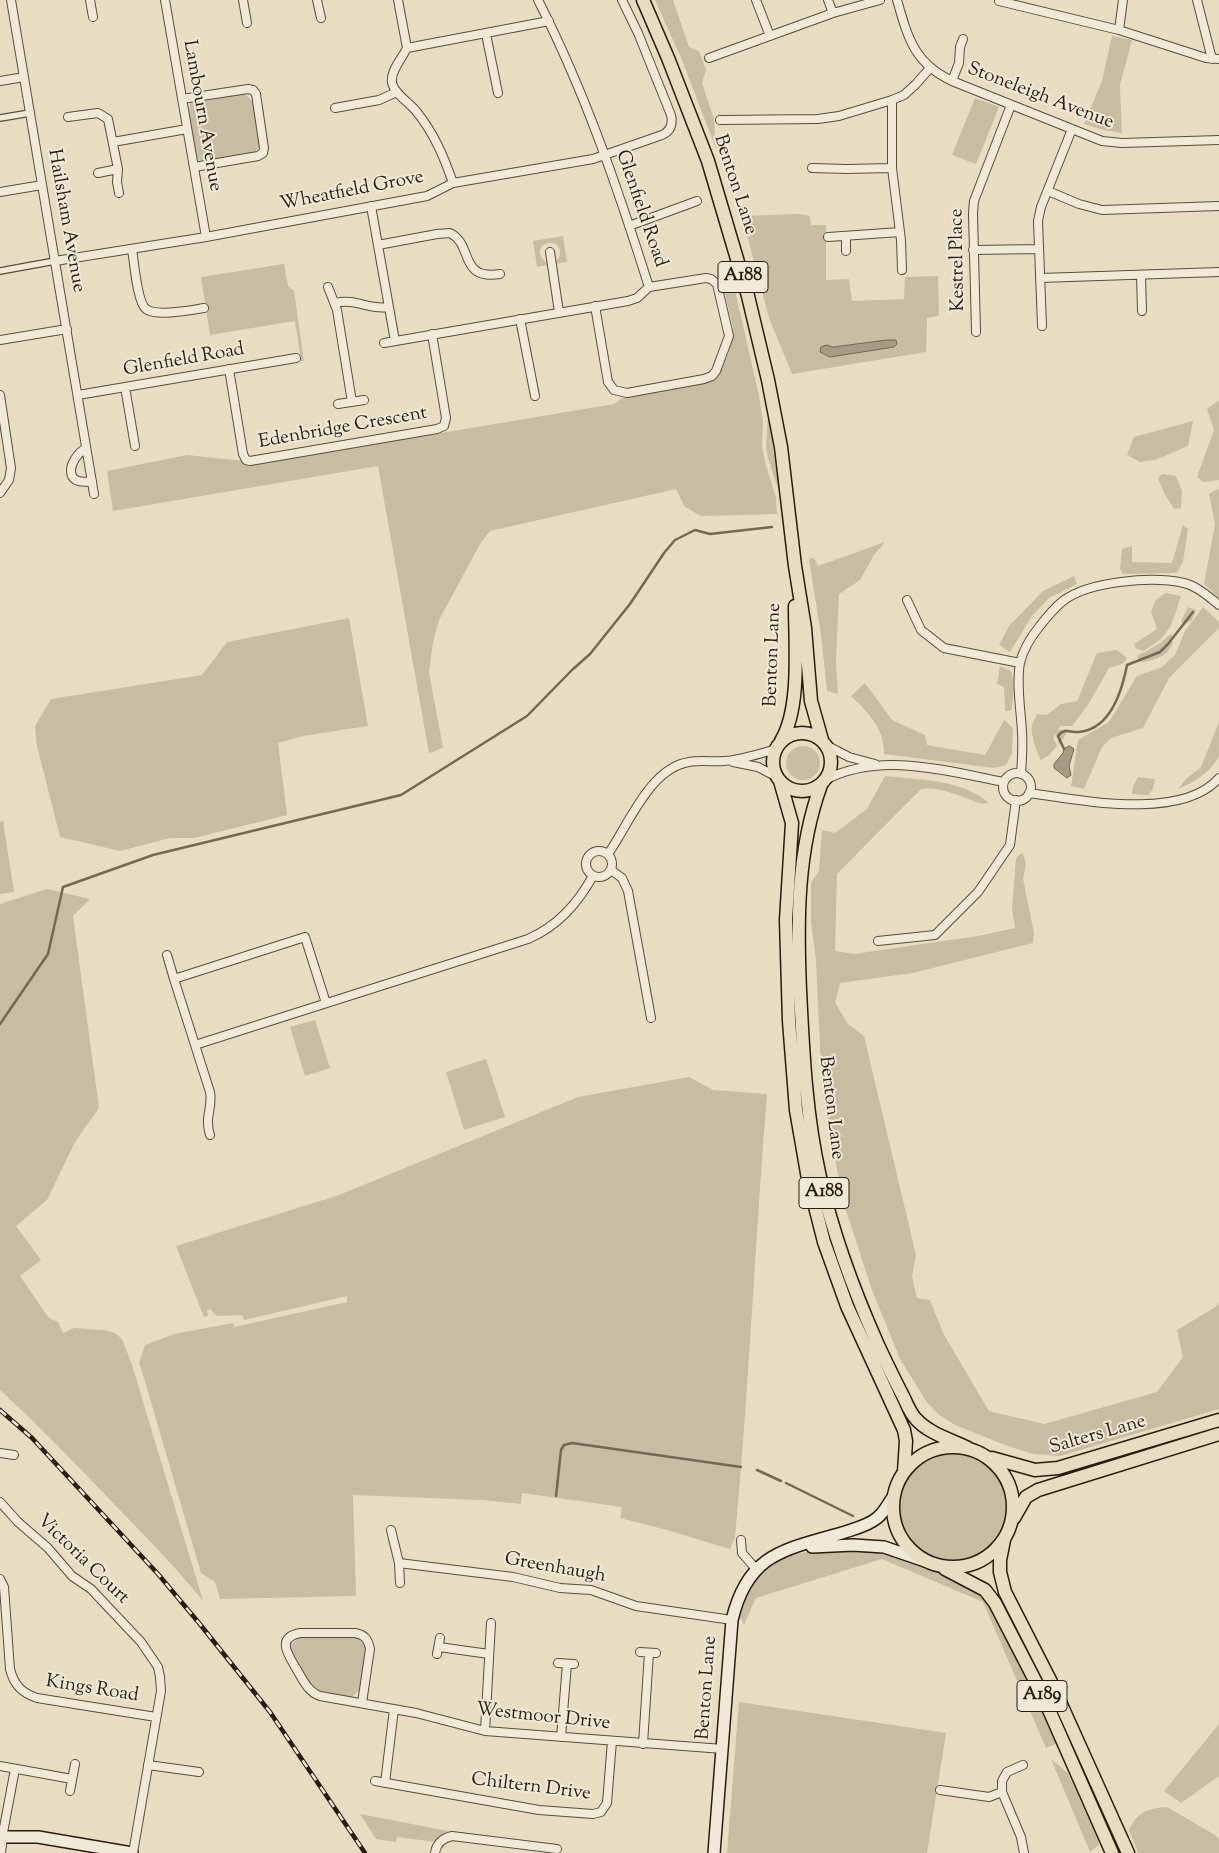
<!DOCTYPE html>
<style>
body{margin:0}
canvas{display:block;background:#e8ddc1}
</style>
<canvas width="1219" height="1853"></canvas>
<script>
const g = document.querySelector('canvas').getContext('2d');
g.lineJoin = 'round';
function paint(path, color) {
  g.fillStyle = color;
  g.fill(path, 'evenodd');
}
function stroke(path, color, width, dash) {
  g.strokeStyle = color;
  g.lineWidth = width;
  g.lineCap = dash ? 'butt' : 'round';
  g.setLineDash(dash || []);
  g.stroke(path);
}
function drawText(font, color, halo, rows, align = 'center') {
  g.font = font + ' "Sorts Mill Goudy",serif';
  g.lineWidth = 4;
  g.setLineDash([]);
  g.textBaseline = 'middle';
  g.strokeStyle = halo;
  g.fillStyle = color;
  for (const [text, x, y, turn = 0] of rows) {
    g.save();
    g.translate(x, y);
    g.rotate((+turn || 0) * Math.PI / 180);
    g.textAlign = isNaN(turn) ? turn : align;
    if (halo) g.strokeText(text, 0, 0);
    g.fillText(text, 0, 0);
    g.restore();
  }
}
const green = new Path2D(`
 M 655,0 L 673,0 L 689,47 L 699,51 L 706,70 L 702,83 L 714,119 L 716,149 L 682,60 Z
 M 1112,36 L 1132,40 L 1120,85 L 1122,133 L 1104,130 L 1084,124 L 1102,81 Z
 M 240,93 L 245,94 L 253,102 L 260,141 L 259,147 L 255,152 L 202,161 L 199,160 C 193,151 187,113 190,103 L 194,99 Z
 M 975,98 L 999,107 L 976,164 L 952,155 Z
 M 799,214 L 810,216 L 811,225 L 826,225 L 826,280 L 849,279 L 852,301 L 904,299 L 905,277 L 938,276 L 939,316 L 927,318 L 926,352 L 792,374 L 769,318 L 742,216 Z
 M 563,236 L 567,262 L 555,264 C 556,260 560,257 560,253 C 561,237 534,241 541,256 C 542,260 546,261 548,265 L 537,267 L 533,241 Z
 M 284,264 L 288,286 L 294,291 L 304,361 L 301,361 L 295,321 L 210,335 L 201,277 Z
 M 729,264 L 759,396 L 763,422 L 762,446 L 766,466 L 776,497 L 777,514 L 701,516 L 685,507 L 676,489 L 490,531 L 480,544 L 439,620 L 433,642 L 429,672 L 443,748 L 429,753 L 378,466 L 113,511 L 107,471 L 187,455 L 243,461 L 250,465 L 614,404 L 622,398 L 707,383 C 724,373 732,348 733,328 L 719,267 Z
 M 1219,400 L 1219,480 L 1203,482 L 1197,477 L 1214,430 L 1207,409 Z
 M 768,415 L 780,495 L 768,458 L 766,447 Z
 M 1193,421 L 1188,446 L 1155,460 L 1140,462 L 1127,455 L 1134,437 Z
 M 1162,474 L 1176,476 L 1182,491 L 1181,508 L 1174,509 L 1164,493 L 1158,478 Z
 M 1217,489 L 1219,490 L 1219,598 L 1204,584 L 1215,524 L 1209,494 Z
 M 1183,525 L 1188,529 L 1183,562 L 1177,573 L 1123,574 L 1120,569 L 1122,549 L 1132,546 L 1132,562 L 1172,563 Z
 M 885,542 L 874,555 L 860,580 L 839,594 L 836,661 L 838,694 L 827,691 L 821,635 L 809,559 L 814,558 L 818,566 Z
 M 1074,576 L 1077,584 L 1049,598 L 1032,616 L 1010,652 L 999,645 L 1009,626 L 1043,591 Z
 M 1165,593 L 1181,596 C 1171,626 1171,635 1143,651 L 1136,648 L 1134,644 L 1157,629 L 1151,611 L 1156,600 Z
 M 1188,607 L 1196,610 L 1192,620 L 1184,625 L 1181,621 Z
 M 1203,607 L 1219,622 L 1219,628 L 1169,678 L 1143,728 L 1111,738 L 1102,747 L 1084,789 L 1071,786 L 1078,740 L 1109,722 L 1137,676 L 1162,667 L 1175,655 L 1185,631 Z
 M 349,618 L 368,726 L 303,736 L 278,743 L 287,815 L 194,838 L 170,838 L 120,851 L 60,837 L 37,746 L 35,726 L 51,699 L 202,675 L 227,642 Z
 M 1172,633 C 1172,636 1173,642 1172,645 C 1166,658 1152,661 1140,662 L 1137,656 L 1159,644 Z
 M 1117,650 L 1127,658 L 1122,664 L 1109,668 L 1088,705 L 1072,726 L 1060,726 L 1058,730 L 1069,729 L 1059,745 L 1056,734 L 1053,738 L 1057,746 L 1049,755 L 1041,760 C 1037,753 1030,733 1032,725 C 1033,721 1036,718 1037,714 L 1047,715 L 1061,704 L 1077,701 L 1097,653 Z
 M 1000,666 L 1011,671 C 1015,683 1014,699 1011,711 L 1005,711 L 1004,687 L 997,684 Z
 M 865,683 L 892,720 L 925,735 L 927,745 L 985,755 L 1004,720 L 1013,728 L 1012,754 L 1006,765 L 994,768 L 884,754 C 884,727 868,713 851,696 Z
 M 1219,722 L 1219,756 C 1211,772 1194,782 1178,789 L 1186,779 L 1201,767 Z
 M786 763a17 17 0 1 1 34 0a17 17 0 1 1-34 0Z
 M 885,776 C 919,780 962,779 989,803 C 979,805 975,801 966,798 C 952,793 935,787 921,789 L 837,874 L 835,951 L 854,954 L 978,936 L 1015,928 L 1012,909 L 1016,859 L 1018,856 L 1023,853 L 1026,864 L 1023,879 L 1034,933 L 1033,943 L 913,973 L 840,983 L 835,1002 L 847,1023 L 864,1036 L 916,1255 L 912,1277 L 917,1298 L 930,1300 L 943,1333 L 989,1411 L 1044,1424 L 1157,1392 L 1183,1357 L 1177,1330 L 1214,1308 L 1219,1303 L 1219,1409 L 1060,1456 L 1033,1454 L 1005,1445 L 955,1425 L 938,1414 L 926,1401 L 900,1359 L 872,1290 L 843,1201 L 822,1088 L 816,961 L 811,922 L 811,883 L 819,871 L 822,830 L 835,833 L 867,809 Z
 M 1138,777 L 1155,779 L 1153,789 L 1148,795 L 1132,794 L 1133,786 Z
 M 3,821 L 14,892 L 0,894 L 0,822 Z
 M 47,889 L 90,899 L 73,916 L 99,1108 L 75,1142 L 47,1200 L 16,1226 L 41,1260 L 20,1276 L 49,1318 L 58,1322 L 63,1333 L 74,1328 L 104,1330 L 115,1333 L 122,1339 L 132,1365 L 203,1601 C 175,1566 144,1535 113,1503 C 76,1464 39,1426 0,1390 L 0,904 Z
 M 315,1020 L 330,1068 L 305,1076 L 290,1027 Z
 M 486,1059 L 505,1117 L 464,1130 L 446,1072 Z
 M 689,1077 L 713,1090 L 767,1094 C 755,1241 749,1389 735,1537 L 730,1549 L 667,1530 L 620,1518 L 622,1507 L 522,1493 L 521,1504 L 482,1500 L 353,1495 L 356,1596 L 220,1599 L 215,1582 L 201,1573 L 146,1385 L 139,1363 L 145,1345 L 174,1334 L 233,1323 L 234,1327 L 347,1302 L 347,1296 L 244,1320 L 242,1315 L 217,1316 L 210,1309 L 207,1310 L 208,1316 L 204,1317 L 176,1246 L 339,1195 L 578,1097 Z
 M898 1507a55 55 0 1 1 110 0a55 55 0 1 1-110 0Z
 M 812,1551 L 881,1551 L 896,1554 L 969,1585 L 989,1600 L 1058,1743 L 1046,1748 L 983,1602 L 882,1559 L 756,1598 L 744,1625 L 740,1617 C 751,1578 771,1557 812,1551 Z
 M 356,1637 L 363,1642 L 366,1648 L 359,1690 L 352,1697 L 319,1693 L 311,1687 L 289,1651 L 291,1644 L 299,1638 Z
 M 739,1702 L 946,1733 L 927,1853 L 727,1853 Z
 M 1219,1724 L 1219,1776 L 1181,1803 L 1164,1791 Z
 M 1051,1759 L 1068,1773 L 1098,1840 L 1099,1845 L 1090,1852 Z
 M 1167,1807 L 1215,1835 L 1219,1839 L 1219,1853 L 1138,1853 L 1129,1830 C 1137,1812 1149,1808 1167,1807 Z
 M 360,1814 L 448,1831 L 436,1842 L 397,1837 L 396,1842 L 376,1839 Z`);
const water = new Path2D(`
 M 887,340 L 896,340 L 897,344 L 894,347 L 830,357 L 820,352 L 821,347 L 827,345 L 832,347 Z
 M 1070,746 L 1074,749 L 1069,766 L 1071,775 L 1067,778 L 1054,768 L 1054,764 L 1063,753 L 1064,749 Z`);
const stream = new Path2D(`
 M 1064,749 L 1058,736 C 1064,727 1070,733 1079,732 C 1110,729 1122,691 1127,665 L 1160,652 L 1168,644 L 1193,612
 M 0,1024 L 48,954 L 63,887 L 153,855 L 401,795 L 527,716 L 572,670 L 590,654 L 630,604 L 664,553 L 675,540 L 695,530 L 710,534 L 772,527
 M 757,1470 L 781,1481
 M 786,1483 L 853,1516
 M 556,1496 L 561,1450 L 564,1445 L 572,1443 L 741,1467`);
const pedestrian = new Path2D(`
 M 0,118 L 30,113
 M 0,271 L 55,261`);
const minor = new Path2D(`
 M 11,0 L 94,494
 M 90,0 L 93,17
 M 165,0 L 206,237
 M 243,0 L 247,23
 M 317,0 L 321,18
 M 398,0 L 407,48 L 549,21
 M 756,0 L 770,36
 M 828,0 L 833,13
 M 897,0 C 908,38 914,63 952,81 L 1102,141 L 1122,143 L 1219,140
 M 1197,0 L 1212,59
 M 999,1 L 1119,30 L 1206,58 L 1219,59
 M 1119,30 L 1123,0
 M 486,34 L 498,93
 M 407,48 C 403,57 390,71 392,82 C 393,93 410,103 416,111 C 434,133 444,157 453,183
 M 709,58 L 833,13 L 880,0
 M 0,81 L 24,77
 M 952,81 L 959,63 L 960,47 L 963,39
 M 182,99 L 248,89 L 253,90 L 256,94 L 264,148 L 263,153 L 258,156 L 194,167
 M 335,108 L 379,100 L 397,92
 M 68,117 L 98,113 L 108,119 L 118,169 L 98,173
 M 720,120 L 818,119 L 839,116 L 892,100 L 904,95 L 916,84 L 930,68
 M 113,142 L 187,129
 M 812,168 L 846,169 L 892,168 L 892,100
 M 892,168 L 901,240 L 902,270
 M 118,169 L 117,182 L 119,193
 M 1048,191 L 1079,204 L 1102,210 L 1219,206
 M 0,192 L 42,185
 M 371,206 L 395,341
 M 629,226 L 697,201
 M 828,237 L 900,232
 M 846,237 L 846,251
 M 378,245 L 437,234 L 450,233 C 474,245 458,280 500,274
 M 132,249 C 134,261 137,302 146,309 C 156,317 191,310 204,308
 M 973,250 L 1039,249
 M 550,252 L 559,312
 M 55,261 L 206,237 L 427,196 L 453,183 L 593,159 L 662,135 C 671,131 673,124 671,115 L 638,33 L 622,0
 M 1141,275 L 1142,311
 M 1040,278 L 1219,272
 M 328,287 L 337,310 L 352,402
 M 335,303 C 356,298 368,310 388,307
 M 595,306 L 608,382 L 614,390 L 627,393 L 704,379 L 712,376 L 716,371 L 729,336 L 717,284 L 711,279 L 706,278 L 649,287
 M 520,319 L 535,396
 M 1042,326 L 1038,221 L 1041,207 L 1072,129
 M 976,332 L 973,213 L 974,201 L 1011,105
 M 0,340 L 67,329
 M 384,343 L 628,301 L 637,298 L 649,287 C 618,189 585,92 538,0
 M 229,369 L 243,454 L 246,460 L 250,461 L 437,429 L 444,426 L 446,418 L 432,334
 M 125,387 L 135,446
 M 0,395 L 11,468 L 9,480 L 0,493
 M 78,395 L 296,358
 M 338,404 L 364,400
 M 86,448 C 68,459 62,487 92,481
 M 907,600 L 921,630 L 944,648 L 1020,663
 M 826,745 L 849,757 L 875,764
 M 733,762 L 758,767 L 777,777
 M1003 787a14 14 0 1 1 28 0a14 14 0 1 1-28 0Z
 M 1021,774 C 1022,760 1023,746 1022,732 C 1021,711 1016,684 1020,663 C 1023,650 1031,637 1039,627 C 1046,618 1054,608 1063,601 C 1089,581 1152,576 1184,583 C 1197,586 1209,597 1219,605
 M 825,780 C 881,751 946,771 1004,782
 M 1029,793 C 1080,800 1182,821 1219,778
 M586 864a13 13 0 1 1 26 0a13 13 0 1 1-26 0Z
 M 608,854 C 629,824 650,768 689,762 C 701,760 712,762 724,761 C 741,760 759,754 776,749
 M 611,870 L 622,878 L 628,891 L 651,1018
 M 878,941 L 935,935 L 978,892 L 1010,845 L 1016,800
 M 167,955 L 174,979
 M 195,1045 L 528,939 C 558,926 577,904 593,876
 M 210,1135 C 204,1116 213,1109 210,1092 L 174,979 L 305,937 L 326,1003
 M 0,1453 L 14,1455
 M 0,1502 L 18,1522 L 48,1548 L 72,1576 L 91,1589 L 141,1642 L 158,1667 L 160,1677 L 161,1691 L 133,1853
 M 391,1530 L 399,1563 L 400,1583
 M 741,1540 L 742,1553 L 756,1569
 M 399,1563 L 513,1577 L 560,1588 L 591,1590 L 636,1606 L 732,1620
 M 0,1579 L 4,1587 L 10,1669 C 14,1685 22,1693 37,1698 L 156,1717
 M 439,1647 L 489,1654
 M 640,1652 L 656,1653
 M 437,1654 L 440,1638
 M 558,1663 L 574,1664
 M 362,1703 L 370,1649 C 368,1639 365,1635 355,1633 L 300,1633 C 275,1638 289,1656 297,1670 C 303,1680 308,1692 320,1696 L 416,1713 L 485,1731 L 723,1749
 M 485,1731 L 491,1623
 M 561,1737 L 567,1664
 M 643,1744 L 649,1653
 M 148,1765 L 199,1772
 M 1023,1765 L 1007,1772 L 1002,1781 L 1002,1792 L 1021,1837 L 1024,1853
 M 0,1766 L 72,1779
 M 375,1781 L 539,1810 L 593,1814 L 601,1812 L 607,1803 L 612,1741
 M 385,1783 L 394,1709
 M 940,1790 L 989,1797 L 1002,1792
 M 70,1791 L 75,1764
 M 2,1838 L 15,1769
 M 435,1853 C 436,1844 443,1838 452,1836 L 557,1849`);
const tertiary = new Path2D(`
 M 0,1852 L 2,1838`);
const secondary = new Path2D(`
 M 812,1547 L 853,1545 L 884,1547 L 925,1561
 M 0,1837 L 38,1837 L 132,1853
 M 714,1853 L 732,1620 C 748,1553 784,1550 842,1533 C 853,1529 868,1526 877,1518 C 884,1513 888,1504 893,1497`);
const primary = new Path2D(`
 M 643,0 L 668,58 L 708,161 L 748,296 L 768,380 L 781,447 L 795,566 L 805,628 L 811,701 L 822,740
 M773 762a29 29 0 1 1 58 0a29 29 0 1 1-58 0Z
 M 781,741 C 801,708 795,645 795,606
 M 780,781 L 792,823 L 786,920 L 789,1021 L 796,1110 L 808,1179 L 824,1242 L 847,1306 L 904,1430 L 906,1441 L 904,1472
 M 821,785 C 797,851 797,920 800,990 C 803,1052 806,1116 820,1177 C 833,1235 854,1291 878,1345 C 886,1362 894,1379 903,1396 C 907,1404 910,1413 916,1419 C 928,1433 952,1440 968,1448
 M893 1507a60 60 0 1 1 120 0a60 60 0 1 1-120 0Z
 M 992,1458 L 1035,1470 L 1058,1468 L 1219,1420
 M 1014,1518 L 1026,1497 L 1038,1490 L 1219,1434
 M 1004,1540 L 1000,1560 L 1000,1572 L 1005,1592 L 1051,1682 L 1128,1853
 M 945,1569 L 985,1590 L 995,1603 L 1042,1694 L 1112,1853`);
const rail = new Path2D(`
 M 0,1410 L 32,1438 L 158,1574 L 199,1623 L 270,1712 L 365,1853`);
const shields = [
 [743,277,50],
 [824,1193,50],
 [1042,1696,50]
];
const shieldNames = [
 ["A188",743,277],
 ["A188",824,1193],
 ["A189",1042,1696]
];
const streetNames = [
 ["Stoneleigh Avenue",1040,97,21],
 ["Lambourn Avenue",201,116,80],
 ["Benton Lane",734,185,72],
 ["Wheatfield Grove",352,192,-11],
 ["Glenfield Road",640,209,71],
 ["Hailsham Avenue",65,221,80],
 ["Kestrel Place",959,260,-91],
 ["Glenfield Road",184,361,-10],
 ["Edenbridge Crescent",343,429,-10],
 ["Benton Lane",774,655,-88],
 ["Benton Lane",830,1108,83],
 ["Salters Lane",1098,1436,-16],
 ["Victoria Court",82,1560,44],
 ["Greenhaugh",555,1569,10],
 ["Benton Lane",708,1688,-86],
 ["Kings Road",92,1690,9],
 ["Westmoor Drive",543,1718,6],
 ["Chiltern Drive",531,1788,7]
];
paint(green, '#c8bca3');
paint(water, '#a79b85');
stroke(water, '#756856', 1);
stroke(stream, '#756856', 2.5);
stroke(pedestrian, '#594c3c', 8);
stroke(minor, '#594c3c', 10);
stroke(tertiary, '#594c3c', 12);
stroke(secondary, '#291b10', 14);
stroke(primary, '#291b10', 15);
stroke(pedestrian, '#f0e9d7', 5.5);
stroke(minor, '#f0e9d7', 8);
stroke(tertiary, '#f0e9d7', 10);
stroke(secondary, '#f0e9d7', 11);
stroke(primary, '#e8ddc1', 12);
stroke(rail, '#291b10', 4.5);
stroke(rail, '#f0e9d7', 2.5, [8]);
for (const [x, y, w] of shields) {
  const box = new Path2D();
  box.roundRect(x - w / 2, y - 15.5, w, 31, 4);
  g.fillStyle = '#f0e9d7';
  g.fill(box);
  stroke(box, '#291b10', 1);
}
drawText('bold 18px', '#291b10', null, shieldNames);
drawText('19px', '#291b10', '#f0e9d7', streetNames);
</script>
